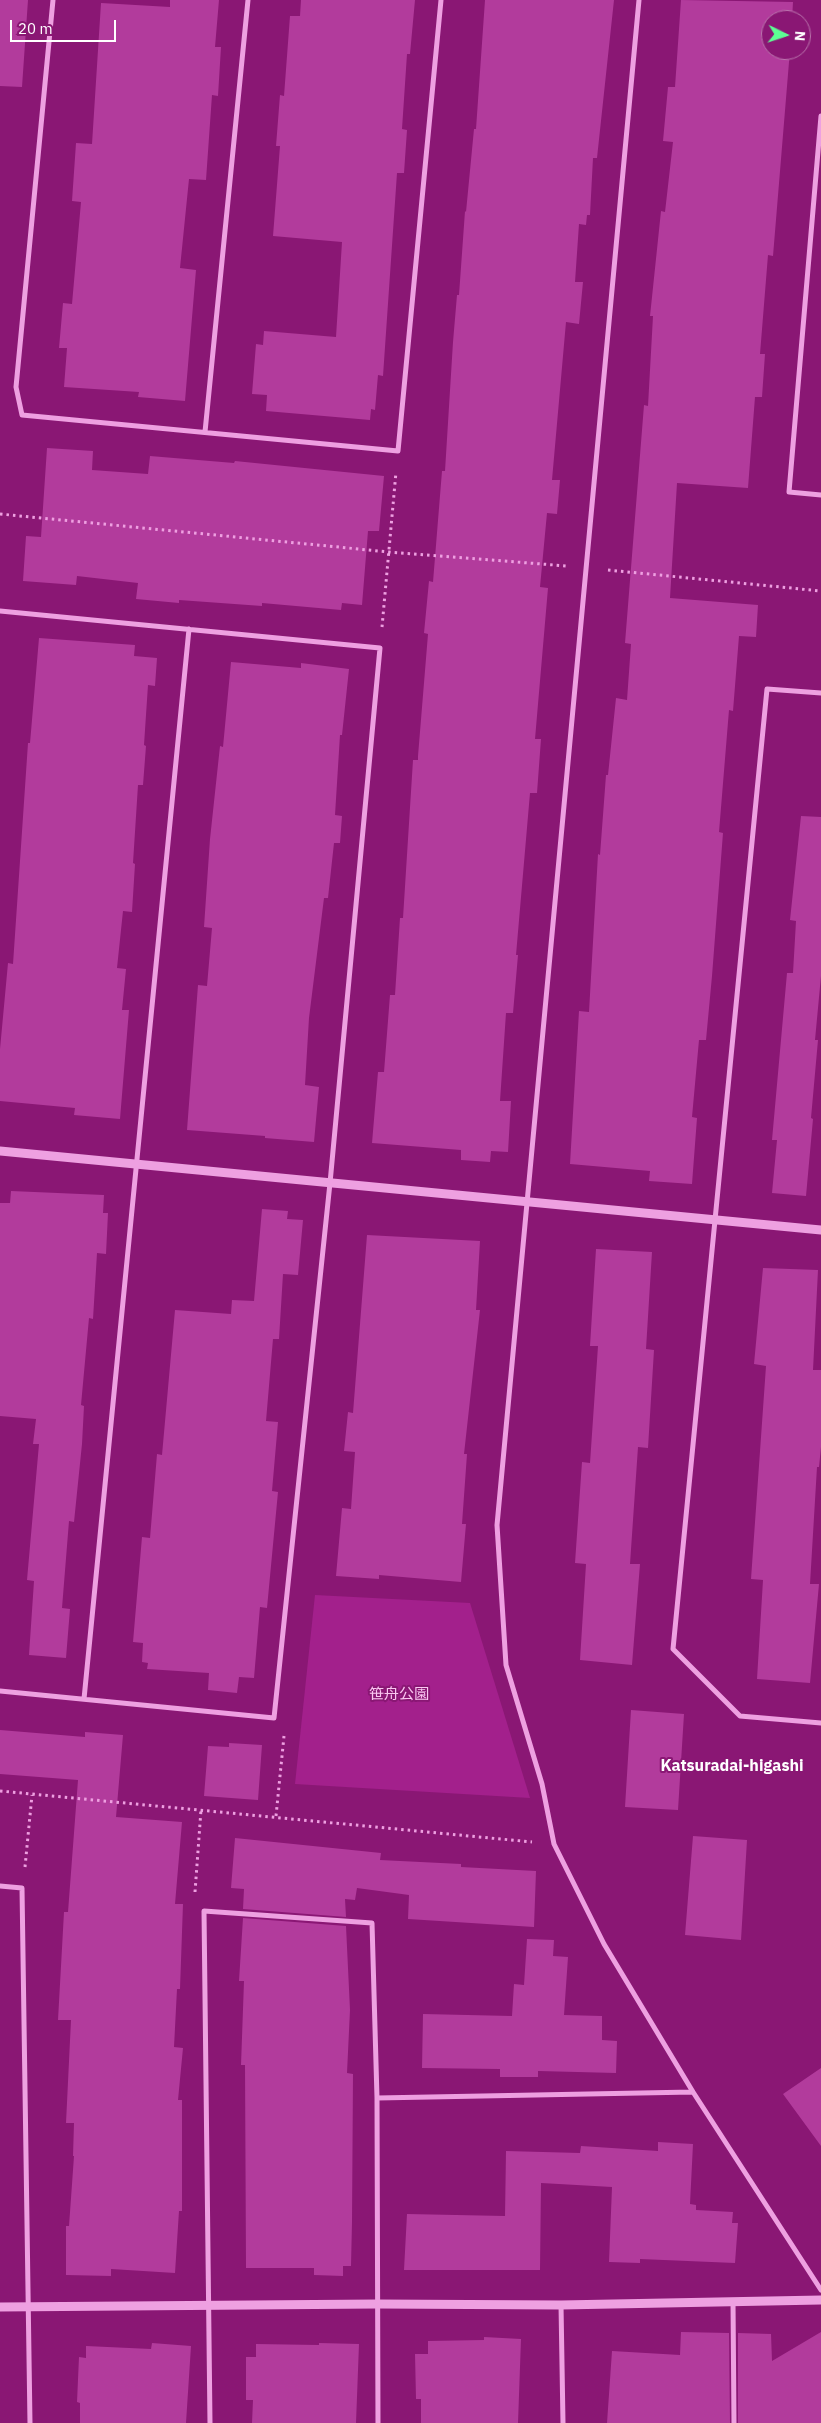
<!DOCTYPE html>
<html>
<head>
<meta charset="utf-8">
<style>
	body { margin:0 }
	#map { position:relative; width:821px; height:2423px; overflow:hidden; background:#8a1774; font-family:"IBM Plex Sans",sans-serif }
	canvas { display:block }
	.north { position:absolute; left:761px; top:10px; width:50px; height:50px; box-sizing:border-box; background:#8a1774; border:1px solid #b974ac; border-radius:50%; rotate:94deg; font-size:14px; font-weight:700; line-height:20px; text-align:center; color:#fff }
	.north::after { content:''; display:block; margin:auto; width:18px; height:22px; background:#5dff94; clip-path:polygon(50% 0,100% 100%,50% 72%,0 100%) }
	.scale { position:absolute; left:10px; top:20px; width:106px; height:22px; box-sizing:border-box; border:2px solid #fff; border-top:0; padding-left:6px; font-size:15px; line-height:18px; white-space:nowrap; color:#fff; -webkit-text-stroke:4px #8a1774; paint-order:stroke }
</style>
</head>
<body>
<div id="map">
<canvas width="821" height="2423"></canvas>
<div class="north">N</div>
<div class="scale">20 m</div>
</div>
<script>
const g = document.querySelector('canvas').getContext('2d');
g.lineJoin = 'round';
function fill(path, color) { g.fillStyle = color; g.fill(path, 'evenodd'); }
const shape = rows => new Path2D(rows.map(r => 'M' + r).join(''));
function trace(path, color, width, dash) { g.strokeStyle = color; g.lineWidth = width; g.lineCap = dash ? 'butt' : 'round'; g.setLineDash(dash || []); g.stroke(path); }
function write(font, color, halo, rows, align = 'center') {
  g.font = font + ' "IBM Plex Sans","Noto Sans JP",sans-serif'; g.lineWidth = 4; g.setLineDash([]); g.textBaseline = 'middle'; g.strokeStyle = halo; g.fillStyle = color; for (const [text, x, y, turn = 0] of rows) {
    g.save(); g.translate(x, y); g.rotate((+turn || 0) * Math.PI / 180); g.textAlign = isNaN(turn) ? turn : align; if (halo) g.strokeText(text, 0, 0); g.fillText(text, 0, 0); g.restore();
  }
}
fill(shape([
	[315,1595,470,1603,530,1798,295,1784]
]), '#a3208c');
fill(shape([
	[0,0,28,0,22,87,0,86],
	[170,0,219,0,215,47,221,47,218,96,212,95,206,180,189,179,180,268,196,270,185,401,138,397,139,392,64,387,67,348,59,348,63,303,72,304,81,202,72,201,76,143,92,144,101,3,170,7],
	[301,0,415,0,410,54,407,54,402,129,407,130,404,173,397,173,383,376,378,375,375,410,371,409,370,420,266,411,267,395,252,394,256,344,263,345,264,331,336,337,342,242,273,236,280,146,276,146,280,95,284,96,290,16,300,16],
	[485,0,614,0,597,158,593,158,590,215,587,215,586,225,579,224,575,282,583,282,579,324,566,322,552,480,560,480,557,514,547,513,540,587,548,588,535,739,541,739,537,793,530,793,516,955,518,955,513,1013,506,1013,500,1101,511,1101,508,1152,491,1151,490,1162,461,1160,461,1150,372,1143,378,1072,384,1072,390,995,395,995,400,918,403,918,413,760,418,760,418,756,428,634,424,633,429,581,433,582,442,471,445,471,453,342,457,295,459,295,465,211,466,212,474,129,476,129],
	[681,0,793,2,792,20,771,20,771,50,790,50,773,256,768,255,760,354,765,354,762,397,755,397,748,488,677,483,670,598,758,605,756,637,739,636,733,711,729,710,719,832,723,833,712,976,706,1040,699,1040,692,1117,697,1118,692,1184,649,1181,650,1171,570,1164,579,1011,589,1012,598,854,600,855,606,775,608,775,616,698,627,700,631,644,625,643,644,405,648,406,653,316,650,316,661,211,665,212,673,142,663,141,668,87,675,87],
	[47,448,93,451,92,470,148,474,150,456,234,463,235,461,384,476,379,531,368,531,362,605,342,603,341,610,262,603,262,606,179,600,179,603,136,599,138,583,77,576,76,585,23,581,26,536,41,537],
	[39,638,135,645,134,656,157,658,155,686,148,685,144,745,146,746,143,785,138,785,133,863,135,864,132,912,123,911,117,968,126,969,122,1010,129,1010,120,1119,74,1115,75,1108,0,1101,0,1049,8,963,13,964,28,743,30,743],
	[231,662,301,668,301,663,349,669,342,735,340,735,335,815,342,816,340,843,334,843,328,898,324,898,309,1018,305,1085,319,1087,314,1142,265,1138,265,1136,187,1130,198,985,207,986,212,928,204,927,210,839,220,746,223,747],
	[801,816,821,817,821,976,815,1040,818,1040,811,1118,813,1119,806,1196,772,1193,777,1140,772,1140,787,973,793,973,796,921,790,920],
	[11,1191,104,1195,103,1213,108,1213,106,1254,97,1253,93,1319,89,1318,81,1405,84,1406,82,1444,74,1522,69,1521,62,1608,70,1609,66,1658,29,1655,34,1581,27,1580,39,1444,33,1444,36,1419,0,1416,0,1203,10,1203],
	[262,1209,288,1211,287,1219,303,1220,298,1275,283,1274,279,1339,273,1339,266,1421,278,1422,272,1491,278,1492,267,1608,260,1607,254,1678,239,1677,237,1693,208,1690,209,1673,147,1669,148,1663,142,1662,143,1643,133,1642,142,1537,150,1538,157,1454,162,1455,175,1310,231,1314,232,1300,254,1301],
	[367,1235,480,1241,476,1310,480,1310,464,1454,467,1454,462,1524,466,1524,461,1582,379,1575,379,1579,336,1576,342,1508,351,1509,355,1452,344,1451,348,1412,353,1413],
	[596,1249,652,1252,646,1349,654,1350,648,1448,638,1447,630,1564,640,1564,632,1665,580,1660,586,1564,575,1563,582,1462,590,1463,598,1346,590,1346],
	[763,1268,818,1270,813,1370,821,1370,821,1447,819,1467,817,1467,810,1584,819,1584,810,1683,757,1679,763,1580,751,1579,766,1366,754,1364],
	[631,1710,684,1714,678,1810,625,1807],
	[0,1730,85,1737,85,1732,123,1735,116,1817,182,1822,175,1904,183,1904,180,1989,177,1989,174,2047,183,2048,178,2100,182,2100,182,2211,179,2211,175,2273,111,2269,111,2276,66,2275,66,2226,69,2226,74,2156,73,2156,74,2123,66,2123,71,2020,58,2020,64,1912,68,1912,78,1780,0,1774],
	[229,1743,262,1745,258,1800,204,1796,208,1746,229,1747],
	[693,1836,747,1840,741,1940,685,1935],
	[235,1838,381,1853,380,1860,461,1864,461,1867,536,1871,534,1927,408,1919,409,1895,357,1888,355,1900,345,1899,346,1917,243,1909,244,1889,231,1888],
	[243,1918,346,1926,350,2010,347,2073,353,2074,352,2222,351,2266,343,2266,343,2276,314,2275,314,2268,246,2268,245,2065,241,2065,244,1981,239,1981],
	[527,1939,554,1940,553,1956,568,1957,564,2015,602,2016,602,2040,617,2041,616,2073,538,2071,538,2077,500,2077,500,2069,422,2068,423,2014,512,2016,514,1984,524,1985],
	[821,2068,821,2146,783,2094],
	[658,2142,693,2144,690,2204,696,2205,696,2210,733,2212,732,2223,738,2223,735,2263,640,2259,640,2263,609,2262,612,2187,541,2183,540,2270,404,2270,407,2214,505,2216,506,2151,580,2153,581,2146,658,2151],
	[681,2332,729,2333,730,2423,607,2423,612,2351,680,2355],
	[821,2332,821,2423,738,2423,738,2333,771,2334,772,2361],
	[484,2337,521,2339,518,2423,421,2423,421,2399,416,2399,415,2354,428,2354,428,2341,484,2340],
	[152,2343,191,2346,186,2423,80,2423,80,2403,77,2402,79,2357,86,2358,86,2346,151,2349],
	[319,2343,359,2344,356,2423,252,2423,253,2400,246,2400,246,2357,256,2357,256,2344,319,2345]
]), '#b23b9c');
trace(shape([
	[0,514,389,552,567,566],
	[608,570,821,591],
	[382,627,396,472],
	[0,1791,532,1842],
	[276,1816,284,1736],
	[25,1867,32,1795],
	[195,1892,201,1810]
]), '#eea0e1', 3, [2.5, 4]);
trace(shape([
	[53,0,16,387,22,415,398,451,441,0],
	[639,0,497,1525,506,1665,542,1784,554,1844,604,1944,693,2092,821,2290],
	[821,116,789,492,821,495],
	[205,432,248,0],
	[0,611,380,648,330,1183,274,1718,0,1691],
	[821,693,767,689,673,1649,740,1716,821,1723],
	[84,1699,189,629],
	[0,1886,22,1888,30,2423],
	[377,2098,693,2092],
	[733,2301,734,2423],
	[561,2305,563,2423],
	[210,2423,204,1911,372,1923,377,2098,378,2423]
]), '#eea0e1', 5);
trace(shape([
	[0,1151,821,1230],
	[0,2307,377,2304,561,2305,821,2300]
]), '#eea0e1', 9);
write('15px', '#fac6f1', '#8a1774', [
	["笹舟公園",399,1695]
]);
write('bold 16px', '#fff', '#8a1774', [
	["Katsuradai-higashi",732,1766]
]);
</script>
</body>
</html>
